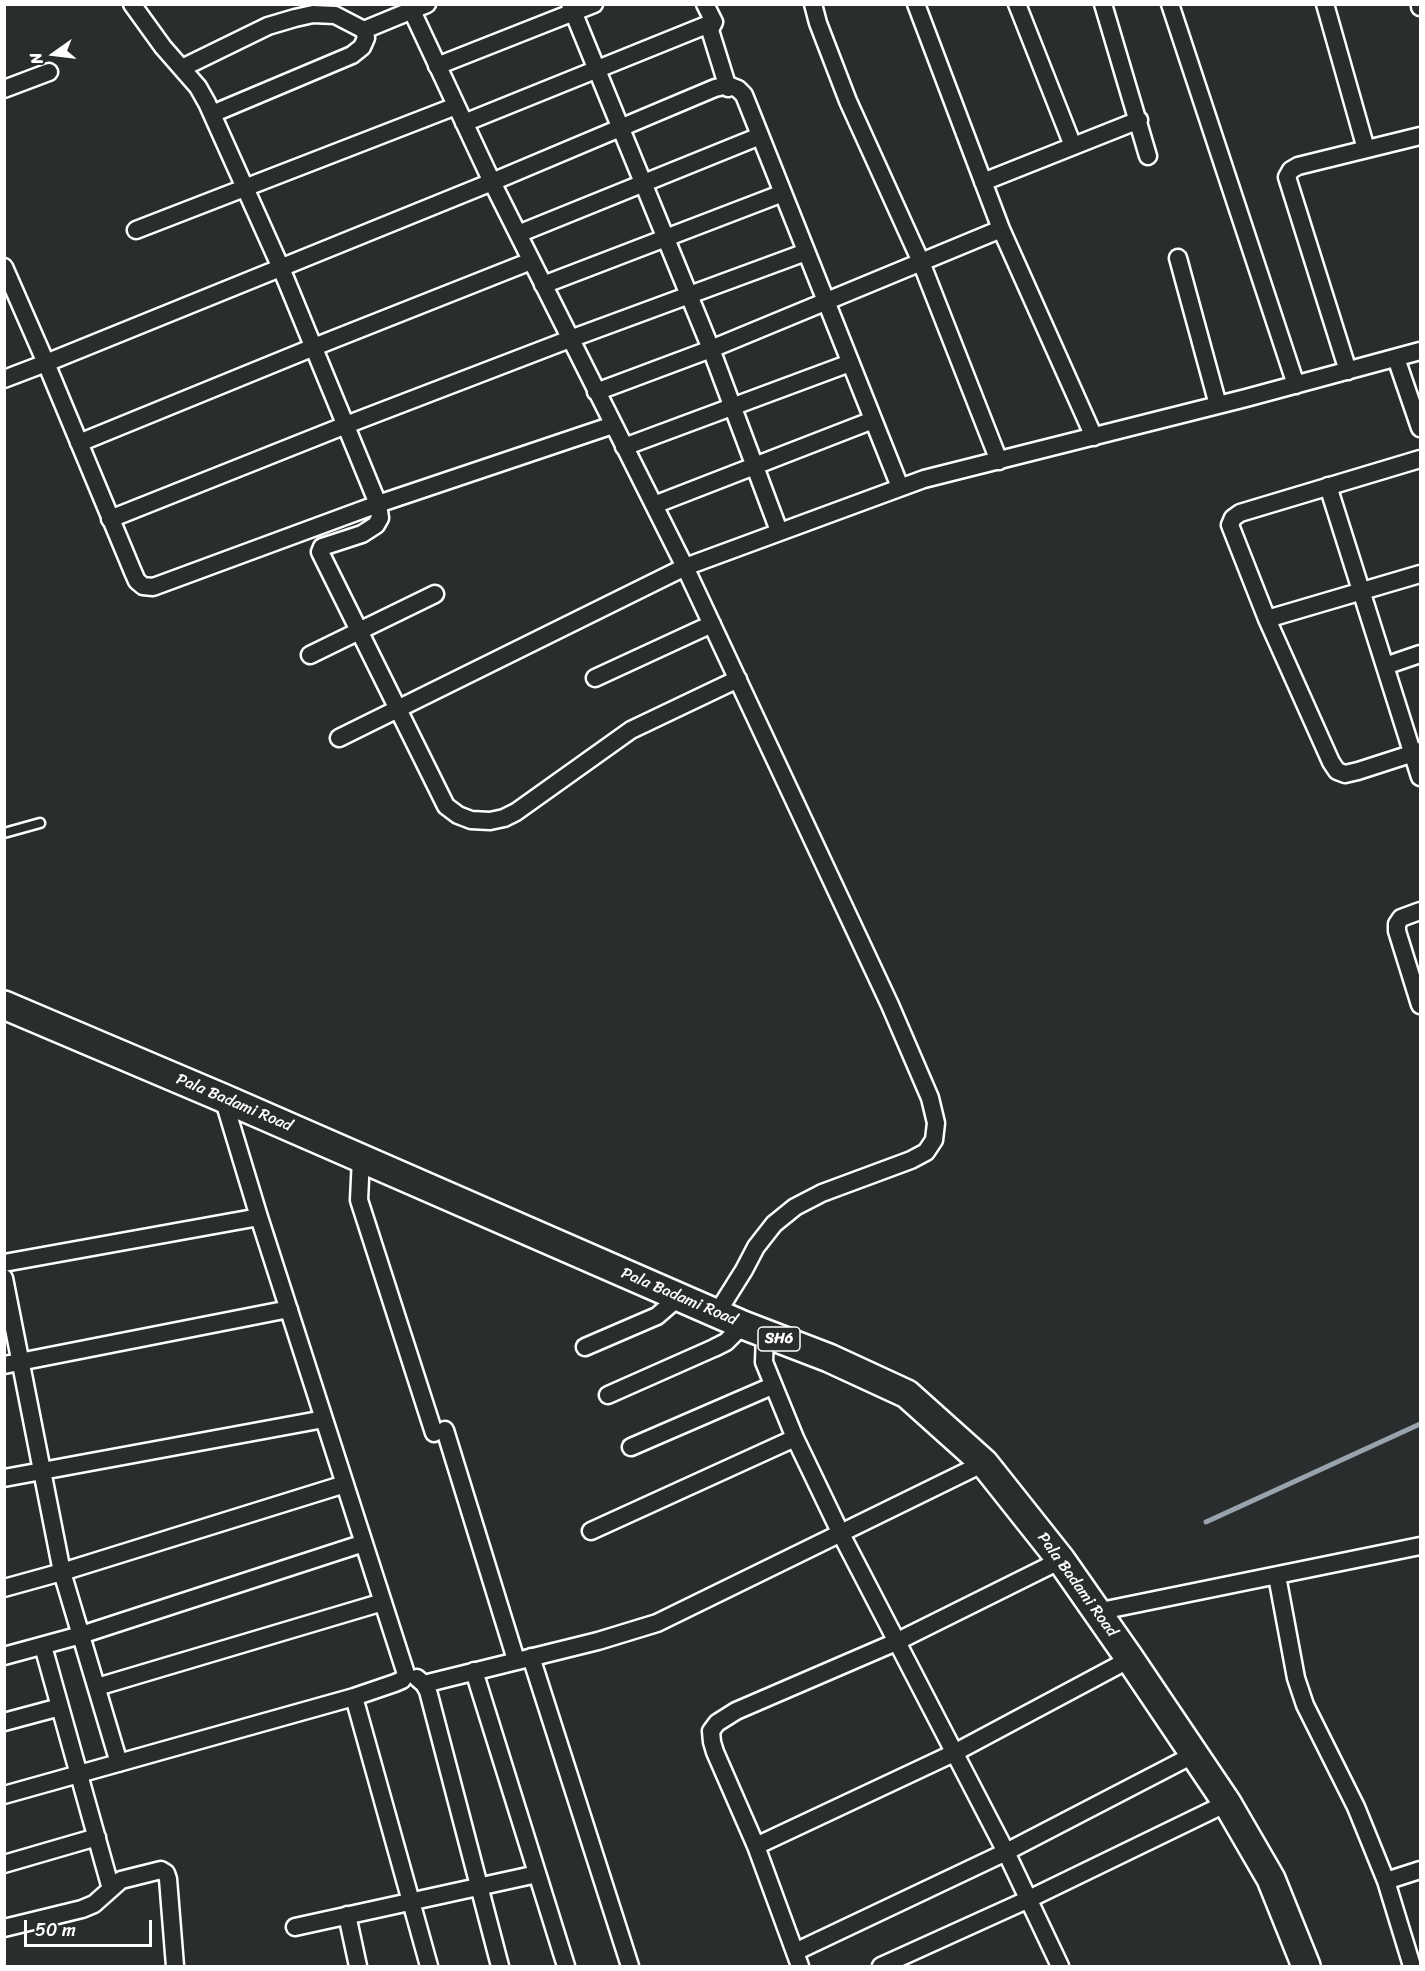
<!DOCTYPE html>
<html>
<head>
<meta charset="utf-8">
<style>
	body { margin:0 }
	#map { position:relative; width:1425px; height:1971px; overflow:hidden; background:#2a2d2e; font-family:Sriracha,sans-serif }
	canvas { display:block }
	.frame { position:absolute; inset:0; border:6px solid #fff; pointer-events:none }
	.north { position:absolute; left:24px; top:24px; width:60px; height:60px; -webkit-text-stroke:4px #2a2d2e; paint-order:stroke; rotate:256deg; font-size:16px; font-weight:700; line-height:24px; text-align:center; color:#fff }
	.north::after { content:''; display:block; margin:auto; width:21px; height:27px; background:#fff; clip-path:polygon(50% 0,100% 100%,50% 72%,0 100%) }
	.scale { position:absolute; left:24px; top:1920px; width:128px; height:27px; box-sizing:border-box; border:3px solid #fff; border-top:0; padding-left:8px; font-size:18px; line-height:21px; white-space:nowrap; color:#fff; -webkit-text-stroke:4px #2a2d2e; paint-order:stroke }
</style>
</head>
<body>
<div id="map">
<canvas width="1425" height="1971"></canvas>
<div class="frame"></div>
<div class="north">N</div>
<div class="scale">50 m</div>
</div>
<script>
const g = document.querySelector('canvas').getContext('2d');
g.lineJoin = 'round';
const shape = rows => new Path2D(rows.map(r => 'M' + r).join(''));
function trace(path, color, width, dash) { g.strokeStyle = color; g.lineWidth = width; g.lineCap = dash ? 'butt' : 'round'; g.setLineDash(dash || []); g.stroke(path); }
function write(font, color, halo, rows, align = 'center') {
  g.font = font + ' Sriracha,sans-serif'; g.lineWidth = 5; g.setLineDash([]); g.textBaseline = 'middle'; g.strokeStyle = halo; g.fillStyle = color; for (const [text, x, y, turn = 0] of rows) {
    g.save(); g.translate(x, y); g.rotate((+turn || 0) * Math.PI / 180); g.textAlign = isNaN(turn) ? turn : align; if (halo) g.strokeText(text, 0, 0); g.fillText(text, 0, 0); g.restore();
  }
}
trace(shape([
	[1206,1522,1420,1424]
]), '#98a3ad', 5);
const lane = shape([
	[4,833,40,823]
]);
const street = shape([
	[132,4,163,47,198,87,207,103,281,268,378,504,380,518,376,525,362,534,322,547,320,552,446,806,458,815,471,820,490,821,504,818,516,812,631,730,738,679],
	[570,4,711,349,779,531],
	[705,4,714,22,710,30,728,88],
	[813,4,818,23,848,101,921,262,999,461],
	[916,4,1001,229,1094,437],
	[1017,4,1073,146],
	[1103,4,1148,156],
	[1170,4,1296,385],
	[1325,4,1366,149],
	[1420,4,1420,7],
	[437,66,594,4],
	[182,68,268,26,295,18,313,14,335,15,364,30,427,4],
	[4,89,49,72],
	[212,114,352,55,362,47,366,38,364,30],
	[464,123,714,22],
	[983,182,1139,120],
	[136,230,456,106],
	[518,234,760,136],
	[1178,258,1218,405],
	[4,267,46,363,4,379],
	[543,285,783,193],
	[1396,358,1420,428],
	[1348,371,1287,177,1291,170,1298,166,1420,136],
	[596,392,711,349,1001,229],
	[613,425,378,504,153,587,143,586,137,581,133,572,46,363,492,182,715,88,728,85,738,89,744,95,900,487],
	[79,443,314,347,531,261],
	[624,447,850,363],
	[1420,459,1240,513,1233,518,1230,525,1267,619,1331,762,1337,771,1345,774,1358,771,1420,751],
	[1328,486,1420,777],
	[654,505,873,420],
	[110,519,346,425,570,339,806,252],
	[1267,619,1420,574],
	[310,655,435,594],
	[1385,666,1420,654],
	[595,678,712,624],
	[339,738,685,567,492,182,412,11],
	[1420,911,1401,918,1397,924,1397,931,1420,1005],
	[361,1158,359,1200,434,1433],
	[4,1263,259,1217],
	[4,1278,62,1572,119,1763],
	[717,1313,744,1270,756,1247,774,1224,795,1207,822,1193,911,1160,926,1152,934,1140,936,1123,930,1098,890,1005,685,567,924,479,1246,398,1420,351],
	[765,1334,764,1362,795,1438,841,1534,1006,1852,1060,1966],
	[585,1347,657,1316,679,1297],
	[4,1365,289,1309],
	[608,1395,714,1348,726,1342,743,1325],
	[445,1430,516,1660],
	[631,1447,772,1386],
	[4,1478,324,1419],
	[591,1531,795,1438],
	[1277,1576,1296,1678,1305,1705,1356,1807,1386,1881,1412,1966],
	[4,1588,62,1572,345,1484],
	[1096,1612,1420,1546],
	[43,1646,111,1889],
	[4,1656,81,1635,364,1543],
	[531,1657,630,1966],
	[474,1671,566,1966],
	[417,1678,424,1684,428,1691,500,1966],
	[424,1684,598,1641,657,1623,984,1463],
	[97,1687,383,1602],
	[354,1697,429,1966],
	[4,1722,60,1707],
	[4,1795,354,1697,395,1683,402,1680,406,1674,259,1217,223,1098],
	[756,1846,954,1753,1130,1659],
	[4,1864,97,1837],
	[1386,1881,1420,1870],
	[347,1915,358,1966],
	[295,1927,537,1874],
	[4,1928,82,1909,94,1904,121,1880,161,1870,166,1873,168,1879,175,1966],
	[795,1952,1006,1852,1193,1755],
	[800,1966,756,1846,715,1752,712,1742,711,1731,717,1723,736,1711,896,1642,1061,1560],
	[881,1966,1029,1899,1227,1803]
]);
const primary = shape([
	[4,1005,223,1098,743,1325,829,1358,907,1394,984,1463,1061,1560,1130,1659,1227,1803,1271,1879,1306,1966]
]);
trace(lane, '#fff', 13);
trace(street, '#fff', 21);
trace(primary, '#fff', 32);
trace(lane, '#2a2d2e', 8);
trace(street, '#2a2d2e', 16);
trace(primary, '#2a2d2e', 27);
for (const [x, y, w] of [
	[779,1339,42]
]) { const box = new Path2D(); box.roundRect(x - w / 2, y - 12, w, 24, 4.5); g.fillStyle = '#2a2d2e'; g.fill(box); trace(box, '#fff', 1.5); }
write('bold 15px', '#fff', null, [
	["SH6",779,1339]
]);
write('16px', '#fff', '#2a2d2e', [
	["Pala Badami Road",234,1103,23],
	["Pala Badami Road",679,1297,23],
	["Pala Badami Road",1077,1585,54]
]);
</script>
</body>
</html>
